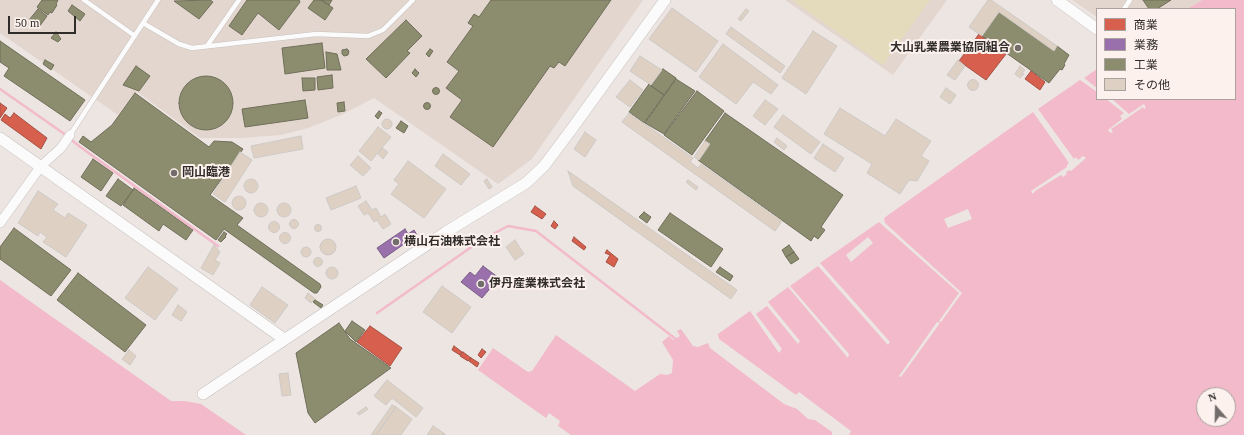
<!DOCTYPE html>
<html>
<head>
<meta charset="utf-8">
<style>
	body { margin:0 }
	#map { position:relative; width:1244px; height:435px; overflow:hidden; background:#ece5e2; font-family:"Times New Roman","Noto Sans JP",serif }
	canvas { display:block }
	.legend { position:absolute; left:1096px; top:8px; width:140px; height:92px; box-sizing:border-box; background:#fcf1ec; border:1px solid #aaa29e; margin:0; padding:5px 7px; list-style:none; font-size:12px; color:#302c2a }
	.legend li { display:flex; align-items:center; gap:8px; height:20px }
	.legend b { width:20px; border:1px solid #aaa29e }
	.north { position:absolute; left:1196px; top:387px; width:40px; height:40px; box-sizing:border-box; background:#fcf1ec; border:1px solid #aaa29e; border-radius:50%; rotate:340deg; font-size:11px; font-weight:700; line-height:16px; text-align:center; color:#302c2a }
	.north::after { content:''; display:block; margin:auto; width:14px; height:18px; background:#726d6a; clip-path:polygon(50% 0,100% 100%,50% 72%,0 100%) }
	.scale { position:absolute; left:8px; top:16px; width:68px; height:18px; box-sizing:border-box; border:2px solid #302c2a; border-top:0; padding-left:5px; font-size:12px; line-height:14px; white-space:nowrap; color:#302c2a; -webkit-text-stroke:3px #fcf1ec; paint-order:stroke }
</style>
</head>
<body>
<div id="map">
<canvas width="1244" height="435"></canvas>
<ul class="legend">
<li><b style="height:11px;background:#d6604d"></b>商業</li>
<li><b style="height:11px;background:#9970ab"></b>業務</li>
<li><b style="height:11px;background:#8c8c6e"></b>工業</li>
<li><b style="height:11px;background:#ded1c4"></b>その他</li>
</ul>
<div class="north">N</div>
<div class="scale">50 m</div>
</div>
<script>
const g = document.querySelector('canvas').getContext('2d');
g.lineJoin = 'round';
function fill(path, color) { g.fillStyle = color; g.fill(path, 'evenodd'); }
const shape = rows => new Path2D(rows.map(r => 'M' + r).join(''));
function trace(path, color, width, dash) { g.strokeStyle = color; g.lineWidth = width; g.lineCap = dash ? 'butt' : 'round'; g.setLineDash(dash || []); g.stroke(path); }
function write(font, color, halo, rows, align = 'center') {
  g.font = font + ' "Times New Roman","Noto Sans JP",serif'; g.lineWidth = 4; g.setLineDash([]); g.textBaseline = 'middle'; g.strokeStyle = halo; g.fillStyle = color; for (const [text, x, y, turn = 0] of rows) {
    g.save(); g.translate(x, y); g.rotate((+turn || 0) * Math.PI / 180); g.textAlign = isNaN(turn) ? turn : align; if (halo) g.strokeText(text, 0, 0); g.fillText(text, 0, 0); g.restore();
  }
}
fill(shape([
	[0,0,643,0,532,159,498,184,374,98,341,115,308,128,281,135,242,138,200,138,136,91,118,115,0,33],
	[785,0,947,0,893,75],
	[1072,0,1202,0,1187,9,1097,9,1097,17]
]), '#e3d6cf');
fill(shape([
	[792,0,930,0,883,65]
]), '#e4dbbd');
fill(shape([
	[1202,0,1244,0,1244,435,849,435,851,431,799,392,796,395,719,339,718,334,750,311,779,353,782,349,756,314,767,306,798,344,800,341,768,302,788,287,848,358,849,354,790,286,818,266,888,345,890,342,820,263,879,222,959,293,939,321,941,322,962,293,885,223,884,218,1033,112,1069,163,1067,165,1067,167,1031,191,1033,194,1035,191,1061,175,1063,177,1067,174,1066,172,1070,170,1071,171,1086,158,1083,156,1078,160,1076,157,1074,159,1038,109,1080,80,1097,92,1097,99,1106,99,1124,113,1120,116,1122,119,1108,130,1110,133,1113,132,1111,129,1123,121,1143,107,1144,109,1146,108,1144,104,1129,114,1112,99,1235,99,1235,9,1187,9],
	[968,209,972,219,948,228,944,219],
	[868,237,873,243,851,262,846,255],
	[937,322,940,323,901,377,899,376],
	[1204,395,1228,395,1228,419,1204,419],
	[1097,69,1097,88,1084,78],
	[0,280,171,401,185,401,201,404,246,435,0,435],
	[681,329,693,346,698,347,708,343,710,348,784,404,797,409,808,419,815,420,832,432,832,435,571,435,558,426,560,421,549,413,546,418,478,370,493,348,528,372,532,371,556,335,635,391,660,374,667,375,672,373,673,360,662,342,669,336,673,340,680,336,677,331]
]), '#f2bacb');
const shops = shape([
	[979,34,1006,54,986,80,959,61,979,34],
	[1031,71,1045,82,1040,90,1025,79,1031,71],
	[0,103,7,108,0,118,0,103],
	[14,113,47,138,41,149,1,120,5,114,10,118,14,113],
	[535,206,546,214,542,219,531,212,535,206],
	[554,221,558,225,555,229,551,226,554,221],
	[574,237,586,247,584,250,572,241,574,237],
	[607,250,618,259,614,267,606,262,610,255,605,253,607,250],
	[370,326,402,348,390,366,357,342,370,326],
	[454,346,462,352,460,355,452,350,454,346],
	[482,349,486,352,481,358,478,355,482,349],
	[463,352,471,358,468,361,460,356,463,352],
	[471,358,479,363,477,367,469,361,471,358]
]);
fill(shops, '#d6604d');
trace(shops, '#a45042', 1);
const offices = shape([
	[405,229,408,234,414,230,417,235,384,258,377,248,405,229],
	[483,266,499,278,482,298,461,282,470,272,475,276,483,266]
]);
fill(offices, '#9970ab');
trace(offices, '#7a5c84', 1);
const industry = shape([
	[42,0,58,0,56,4,57,5,52,13,50,12,48,15,37,7,42,0],
	[210,0,213,2,199,19,174,1,210,0],
	[247,0,299,0,300,2,279,30,258,13,242,35,229,26,247,0],
	[314,0,321,0,333,8,325,20,308,8,314,0],
	[321,0,332,0,329,5,321,0],
	[491,0,611,0,565,66,559,62,554,68,550,66,493,147,450,117,462,100,446,88,459,71,447,62,473,26,468,23,474,14,479,17,491,0],
	[1143,0,1171,0,1157,9,1149,9,1143,0],
	[72,5,85,14,80,21,68,11,72,5],
	[38,9,47,16,39,27,29,20,38,9],
	[999,12,1054,51,1057,46,1069,55,1064,64,1065,65,1062,70,1060,69,1049,83,982,36,999,12],
	[406,20,422,36,407,51,410,53,386,78,366,59,406,20],
	[56,32,61,39,58,42,51,38,56,32],
	[0,41,85,100,70,121,4,76,9,68,0,62,0,41],
	[322,43,325,68,285,74,282,48,322,43],
	[347,49,349,51,348,55,344,56,342,54,342,50,347,49],
	[430,49,433,51,429,57,426,54,430,49],
	[326,52,337,54,341,70,327,70,326,52],
	[45,60,54,65,51,70,43,64,45,60],
	[136,66,150,76,139,91,123,85,136,66],
	[415,69,419,73,416,77,412,73,415,69],
	[663,69,676,78,664,95,651,86,663,69],
	[332,75,333,88,318,90,317,77,332,75],
	'179 103a27 27 0 1 1 54 0a27 27 0 1 1-54 0Z',
	[302,78,315,78,315,90,303,91,302,78],
	[676,79,695,91,664,134,645,123,676,79],
	[649,84,664,95,644,123,629,112,649,84],
	'432.5 91a3.5 3.5 0 1 1 7 0a3.5 3.5 0 1 1-7 0Z',
	[697,91,724,111,692,155,664,135,697,91],
	[135,93,209,147,214,141,232,142,243,149,210,195,243,218,237,225,320,284,321,287,317,293,314,293,224,229,216,240,79,142,83,136,91,142,112,125,135,93],
	[305,100,308,118,245,127,242,109,305,100],
	[344,102,345,111,338,112,337,103,344,102],
	'423.5 106a3.5 3.5 0 1 1 7 0a3.5 3.5 0 1 1-7 0Z',
	[379,111,382,113,378,119,375,116,379,111],
	[725,113,843,195,821,227,825,230,818,239,814,236,811,241,698,160,710,144,705,141,725,113],
	[401,121,408,126,404,133,396,128,401,121],
	[93,159,113,173,101,191,81,177,93,159],
	[118,179,133,190,121,206,106,196,118,179],
	[134,188,193,230,186,240,163,224,159,231,123,205,134,188],
	[644,212,651,217,647,223,639,217,644,212],
	[670,213,723,249,711,267,658,230,670,213],
	[14,228,71,270,51,296,0,259,0,247,14,228],
	[224,232,227,234,225,236,226,237,221,242,218,240,224,232],
	[789,245,794,252,786,257,782,250,789,245],
	[794,252,799,259,791,264,786,257,794,252],
	[720,267,733,276,730,281,716,272,720,267],
	[78,273,146,325,125,352,57,300,78,273],
	[315,300,323,305,321,308,313,302,315,300],
	[352,321,365,330,356,342,345,331,352,321],
	[339,323,350,339,391,368,315,423,308,413,296,353,339,323]
]);
fill(industry, '#8c8c6e');
trace(industry, '#706f5a', 1);
trace(shape([
	[0,89,63,133,79,146,218,246],
	[377,313,480,241,508,226,536,231,677,340]
]), '#f2bacb', 2.5);
const building = shape([
	[988,0,991,0,1057,46,1054,51,999,12,982,36,969,27,988,0],
	[672,8,718,41,696,72,649,39,672,8],
	[746,9,749,11,741,21,738,19,746,9],
	[731,27,785,66,780,73,726,34,731,27],
	[813,31,837,46,806,94,782,78,813,31],
	[723,44,778,85,771,94,753,82,736,104,699,77,723,44],
	[640,56,662,70,651,85,630,71,640,56],
	[958,60,965,66,955,80,947,75,958,60],
	[1020,66,1025,70,1022,73,1024,74,1020,78,1015,74,1020,66],
	'967.5 85a5.5 5.5 0 1 1 11 0a5.5 5.5 0 1 1-11 0Z',
	[630,80,643,90,630,107,616,97,630,80],
	[946,88,956,95,950,104,940,97,946,88],
	[765,100,778,109,765,125,753,116,765,100],
	[840,108,885,136,896,119,931,141,921,156,929,161,917,181,909,180,900,194,867,173,872,164,824,134,840,108],
	[629,113,693,158,690,162,698,168,701,164,782,221,775,231,622,122,629,113],
	[783,115,820,142,811,154,774,127,783,115],
	'382 124a5 5 0 1 1 10 0a5 5 0 1 1-10 0Z',
	[378,127,391,137,371,161,359,151,378,127],
	[585,132,596,140,585,157,574,149,585,132],
	[301,136,303,149,254,158,251,146,301,136],
	[777,138,787,146,784,150,774,142,777,138],
	[705,141,710,144,699,160,694,157,705,141],
	[823,144,844,158,835,172,814,158,823,144],
	[382,148,388,152,383,159,378,154,382,148],
	[240,152,252,160,225,202,213,194,240,152],
	[443,154,470,174,461,185,435,166,443,154],
	[358,156,371,168,363,176,350,165,358,156],
	[408,161,446,189,424,218,391,194,399,184,394,180,408,161],
	[568,171,737,290,731,299,573,186,568,171],
	'244 186a7 7 0 1 1 14 0a7 7 0 1 1-14 0Z',
	[487,179,492,187,489,189,484,181,487,179],
	[688,180,698,187,696,190,686,182,688,180],
	[356,186,361,198,331,210,326,198,356,186],
	[38,191,58,204,53,210,65,218,68,213,87,225,66,257,43,242,47,237,40,232,38,236,18,223,38,191],
	'232 203a7 7 0 1 1 14 0a7 7 0 1 1-14 0Z',
	[366,201,372,210,376,208,381,217,385,214,391,224,383,229,377,220,374,222,368,213,364,215,358,206,366,201],
	'254 210a7 7 0 1 1 14 0a7 7 0 1 1-14 0Z',
	'277 210a7 7 0 1 1 14 0a7 7 0 1 1-14 0Z',
	'289.5 224a4.5 4.5 0 1 1 9 0a4.5 4.5 0 1 1-9 0Z',
	'268.5 227a5.5 5.5 0 1 1 11 0a5.5 5.5 0 1 1-11 0Z',
	'314.5 228a3.5 3.5 0 1 1 7 0a3.5 3.5 0 1 1-7 0Z',
	'279.5 238a5.5 5.5 0 1 1 11 0a5.5 5.5 0 1 1-11 0Z',
	'320 247a8 8 0 1 1 16 0a8 8 0 1 1-16 0Z',
	[515,240,524,254,515,260,506,247,515,240],
	[214,245,220,252,215,260,220,263,213,275,201,268,214,245],
	'301 252a5 5 0 1 1 10 0a5 5 0 1 1-10 0Z',
	'313.5 262a4.5 4.5 0 1 1 9 0a4.5 4.5 0 1 1-9 0Z',
	[148,267,178,289,155,320,125,298,148,267],
	'326 273a6 6 0 1 1 12 0a6 6 0 1 1-12 0Z',
	[442,286,471,307,452,333,423,312,442,286],
	[262,287,288,305,275,323,250,305,262,287],
	[308,293,315,299,311,303,305,298,308,293],
	[178,305,187,312,181,321,172,315,178,305],
	[129,350,136,356,130,365,122,359,129,350],
	[288,373,291,395,282,396,279,374,288,373],
	[387,380,423,408,416,417,392,398,386,405,374,396,387,380],
	[392,405,396,407,376,435,371,435,392,405],
	[366,407,368,409,359,415,357,413,366,407],
	[396,407,412,419,401,435,376,435,396,407],
	[433,426,445,434,445,435,427,435,433,426]
]);
fill(building, '#ded1c4');
trace(building, '#cdc9c6', 1);
const service = shape([
	[84,0,135,36],
	[1124,9,1130,0],
	[143,23,179,44,192,48,316,34,368,36,383,30,413,0],
	[207,46,239,0],
	[70,135,158,0]
]);
const minor = shape([
	[0,223,41,166,61,148,70,135]
]);
const tertiary = shape([
	[1057,0,1097,29],
	[0,138,284,339],
	[203,394,446,232,526,183,544,166,571,130,665,0]
]);
trace(service, '#c7c2bf', 5.5);
trace(minor, '#c7c2bf', 10);
trace(tertiary, '#c7c2bf', 12);
trace(service, '#fcfbfb', 4.5);
trace(minor, '#fcfbfb', 9);
trace(tertiary, '#fcfbfb', 11);
for (const [x, y, r, color] of [
	[1018,48,4,"#726d6a"],
	[174,173,4,"#726d6a"],
	[396,242,4,"#726d6a"],
	[481,284,4,"#726d6a"]
]) { const dot = new Path2D(); dot.arc(x, y, r, 0, 2 * Math.PI); g.fillStyle = color; g.fill(dot); trace(dot, '#fcf1ec', 1.5); }
write('bold 12px', '#302c2a', '#fcf1ec', [
	["大山乳業農業協同組合",1010,48,"right"],
	["岡山臨港",182,173],
	["横山石油株式会社",404,242],
	["伊丹産業株式会社",489,284]
], 'left');
</script>
</body>
</html>
